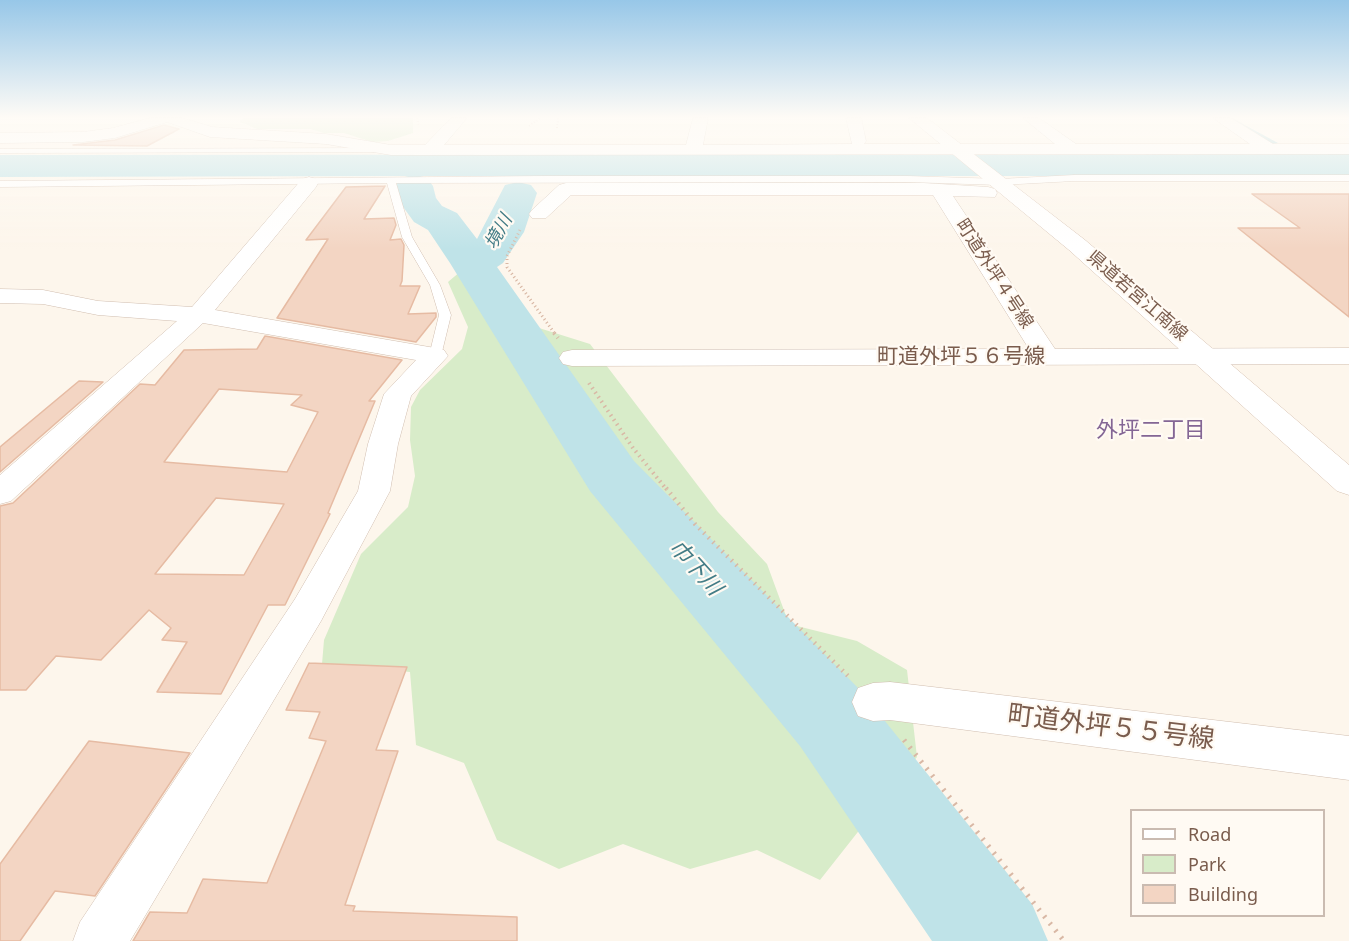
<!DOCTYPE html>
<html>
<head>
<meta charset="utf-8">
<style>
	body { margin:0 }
	#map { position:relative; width:1349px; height:941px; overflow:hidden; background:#fdf6ec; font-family:"Noto Sans",sans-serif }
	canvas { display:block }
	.legend { position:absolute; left:1130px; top:809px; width:195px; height:108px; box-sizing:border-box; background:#fffaf3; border:2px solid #cabbb1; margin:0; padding:8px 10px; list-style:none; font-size:18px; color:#7a5c4d }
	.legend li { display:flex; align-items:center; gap:12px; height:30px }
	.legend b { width:30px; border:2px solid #cabbb1 }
</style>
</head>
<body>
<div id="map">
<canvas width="1349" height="941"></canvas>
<ul class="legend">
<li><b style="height:8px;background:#fff"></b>Road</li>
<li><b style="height:16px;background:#d8ecc9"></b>Park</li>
<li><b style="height:16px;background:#f3d5c3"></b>Building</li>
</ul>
</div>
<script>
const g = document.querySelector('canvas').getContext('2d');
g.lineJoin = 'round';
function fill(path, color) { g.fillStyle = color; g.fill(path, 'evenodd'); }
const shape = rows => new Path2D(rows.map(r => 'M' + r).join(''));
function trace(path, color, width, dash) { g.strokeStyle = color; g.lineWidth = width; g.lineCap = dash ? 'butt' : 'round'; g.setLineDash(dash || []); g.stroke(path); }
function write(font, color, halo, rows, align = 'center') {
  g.font = font + ' "Noto Sans","Noto Sans JP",sans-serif'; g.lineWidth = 4.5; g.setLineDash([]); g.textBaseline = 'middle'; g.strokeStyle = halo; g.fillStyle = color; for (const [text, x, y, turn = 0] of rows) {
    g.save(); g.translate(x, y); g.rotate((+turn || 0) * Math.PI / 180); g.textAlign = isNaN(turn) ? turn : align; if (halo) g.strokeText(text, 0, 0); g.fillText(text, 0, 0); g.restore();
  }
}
fill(shape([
	[243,118,413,118,413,133,388,141,372,142,344,133,324,133,310,129,257,129,240,122],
	[481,254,539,328,590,344,718,512,767,564,789,624,857,641,907,670,917,757,820,880,757,850,690,869,623,844,559,869,497,840,464,763,416,745,410,672,322,664,324,640,361,554,408,507,415,476,410,440,411,407,420,390,462,349,468,327,448,282]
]), '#d8ecc9');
fill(shape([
	[1226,118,1232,118,1278,143,1273,144,1226,118]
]), '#a5d3da');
fill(shape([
	[1349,154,1349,176,420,176,427,178,433,186,436,198,442,206,457,213,477,239,505,185,518,182,531,185,537,193,524,232,503,263,497,267,634,461,860,690,1032,904,1048,941,932,941,800,746,590,491,450,263,428,230,414,222,398,200,395,186,401,178,408,176,0,177,0,155,1349,154]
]), '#bfe3e8');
const building = shape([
	[164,125,179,129,147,146,73,145,115,140,164,125],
	[385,186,364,219,394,218,396,225,390,240,401,239,404,245,402,281,400,286,420,286,408,314,436,313,436,317,416,342,277,318,328,239,306,240,346,187,385,186],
	[1252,194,1349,194,1349,317,1238,228,1300,228,1252,194],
	[265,336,402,360,369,401,375,401,328,513,330,514,285,605,268,605,221,694,157,692,187,642,162,640,171,628,149,610,101,660,56,656,26,690,0,690,0,506,13,503,140,384,155,385,184,350,257,349,265,336],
	[219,389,302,395,291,405,318,412,287,472,164,462,219,389],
	[216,498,284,504,244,575,155,574,216,498],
	[79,381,103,382,0,472,0,447,79,381],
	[309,663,407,667,376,750,398,751,345,905,355,906,353,911,517,917,517,941,133,941,150,912,187,913,203,879,267,883,326,741,309,738,320,712,286,710,309,663],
	[89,741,190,753,95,896,55,891,20,941,0,941,0,864,89,741]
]);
fill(building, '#f3d5c3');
trace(building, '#e6bba3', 1.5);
const service = shape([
	[388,148,388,152,385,152,0,153,0,149,388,148],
	[1074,175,1349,175,1349,181,1074,181,1000,185,907,182,396,183,412,237,440,285,451,315,441,356,435,360,429,356,439,315,430,285,402,237,387,183,0,187,0,181,545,176,907,176,1000,179,1074,175]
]);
const minor = shape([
	[150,118,183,118,212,127,326,134,391,145,425,145,451,118,467,118,444,145,686,145,693,118,708,118,703,145,852,144,846,118,861,118,866,141,864,144,1055,144,1023,118,1039,118,1076,144,1250,144,1213,118,1231,118,1273,144,1349,144,1349,154,391,155,326,144,210,137,167,122,115,138,83,142,0,143,0,133,83,132,113,128,150,118],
	[309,177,316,179,318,183,316,187,215,310,435,348,444,350,448,356,411,396,398,444,390,491,321,621,130,941,73,941,80,922,295,599,358,491,368,444,384,394,416,360,203,323,11,501,0,504,0,475,177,321,98,315,43,304,0,303,0,289,43,290,98,301,192,307,302,179,309,177],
	[566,183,923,183,988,187,995,189,997,193,995,197,953,196,1055,349,1349,348,1349,364,572,366,563,364,559,358,563,352,572,350,1029,349,933,195,571,195,546,218,532,218,529,214,532,210,559,185,566,183],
	[890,682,1349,736,1349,780,890,720,873,721,858,716,852,702,858,688,873,683,890,682]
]);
const secondary = shape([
	[909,118,927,118,1085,240,1349,465,1349,495,1337,491,1069,250,909,118]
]);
trace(service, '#d1beb0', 1);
trace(minor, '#d1beb0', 1);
trace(secondary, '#d6c0b0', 1);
trace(shape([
	[417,118,419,127],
	[529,126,540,118],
	[557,128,558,118]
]), '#d9b8a5', 2, [1, 2]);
trace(shape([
	[520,230,507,256,507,267,555,334]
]), '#d9b8a5', 3, [1, 3]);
trace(shape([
	[554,333,558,338],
	[589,383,633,448,667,490]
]), '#d9b8a5', 4, [1.5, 4]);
trace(shape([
	[666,488,695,524,848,676]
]), '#d9b8a5', 4.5, [1.5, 5]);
trace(shape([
	[904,740,1064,941]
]), '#d9b8a5', 5, [2, 7]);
fill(service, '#fff');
fill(minor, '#fff');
fill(secondary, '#fff');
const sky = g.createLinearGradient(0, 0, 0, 249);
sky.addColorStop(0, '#97c7e8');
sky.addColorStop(0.47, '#fefbf6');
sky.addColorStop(1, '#fefbf600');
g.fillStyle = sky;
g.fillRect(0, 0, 1349, 249);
write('italic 18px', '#437c86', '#fffaf3', [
	["境川",499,232,-61]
]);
write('18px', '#7a5c4d', '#fffaf3', [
	["町道外坪４号線",994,274,57],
	["県道若宮江南線",1137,296,41]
]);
write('21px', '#7a5c4d', '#fffaf3', [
	["町道外坪５６号線",961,357]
]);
write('22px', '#846695', '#fffaf3', [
	["外坪二丁目",1151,431]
]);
write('italic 22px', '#437c86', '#fffaf3', [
	["巾下川",695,568,48]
]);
write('26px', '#7a5c4d', '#fffaf3', [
	["町道外坪５５号線",1111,728,7]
]);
</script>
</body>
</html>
